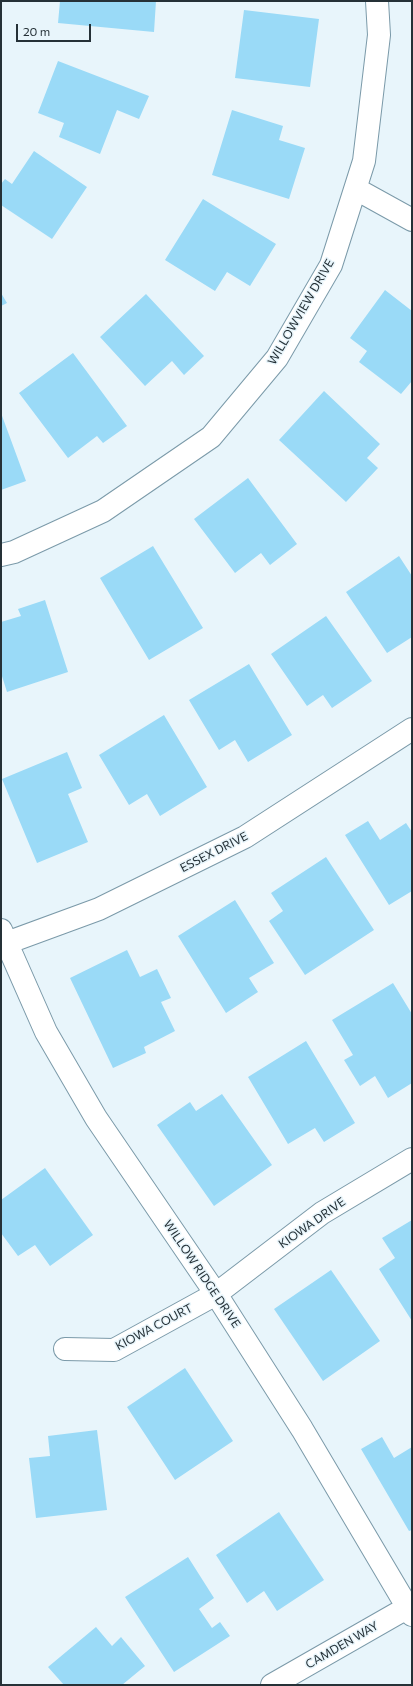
<!DOCTYPE html>
<html>
<head>
<meta charset="utf-8">
<style>
	body { margin:0 }
	#map { position:relative; width:413px; height:1686px; overflow:hidden; background:#e8f5fb; font-family:Commissioner,sans-serif }
	canvas { display:block }
	.frame { position:absolute; inset:0; border:2px solid #253137; pointer-events:none }
	.scale { position:absolute; left:16px; top:24px; width:75px; height:18px; box-sizing:border-box; border:2px solid #253137; border-top:0; padding-left:5px; font-size:12px; line-height:14px; white-space:nowrap; color:#253137; -webkit-text-stroke:3px #e8f5fb; paint-order:stroke }
</style>
</head>
<body>
<div id="map">
<canvas width="413" height="1686"></canvas>
<div class="frame"></div>
<div class="scale">20 m</div>
</div>
<script>
const g = document.querySelector('canvas').getContext('2d');
g.lineJoin = 'round';
function fill(path, color) { g.fillStyle = color; g.fill(path, 'evenodd'); }
const shape = rows => new Path2D(rows.map(r => 'M' + r).join(''));
function trace(path, color, width, dash) { g.strokeStyle = color; g.lineWidth = width; g.lineCap = dash ? 'butt' : 'round'; g.setLineDash(dash || []); g.stroke(path); }
function write(font, color, halo, rows, align = 'center') {
  g.font = font + ' Commissioner,sans-serif'; g.lineWidth = 3; g.setLineDash([]); g.textBaseline = 'middle'; g.strokeStyle = halo; g.fillStyle = color; for (const [text, x, y, turn = 0] of rows) {
    g.save(); g.translate(x, y); g.rotate((+turn || 0) * Math.PI / 180); g.textAlign = isNaN(turn) ? turn : align; if (halo) g.strokeText(text, 0, 0); g.fillText(text, 0, 0); g.restore();
  }
}
fill(shape([
	[60,1,156,1,154,32,58,23],
	[244,10,319,19,310,87,235,78],
	[58,61,149,96,139,119,117,110,100,154,59,137,64,123,38,113],
	[232,110,283,126,279,140,305,148,289,199,212,175],
	[34,151,87,187,52,239,1,205,1,184,5,179,12,184],
	[203,199,276,244,250,286,227,272,215,291,165,260],
	[385,290,412,311,412,381,401,394,359,362,367,351,350,338],
	[1,293,7,303,1,306],
	[146,294,204,356,184,375,172,361,145,386,100,337],
	[73,353,127,426,103,443,97,436,68,458,19,393],
	[324,391,380,444,367,458,378,468,346,502,279,440],
	[1,413,26,481,1,490],
	[248,478,297,544,270,565,261,553,235,573,194,519],
	[153,546,203,628,149,660,100,578],
	[399,556,412,576,412,637,387,653,346,592],
	[45,600,68,672,7,692,1,673,1,622,21,616,18,609],
	[326,616,372,681,332,708,323,695,307,706,271,654],
	[249,664,292,735,248,762,235,740,219,750,189,700],
	[164,715,207,787,160,816,147,794,129,805,99,755],
	[67,752,82,788,68,794,88,842,37,863,2,779],
	[368,821,380,840,406,823,412,832,412,891,389,905,345,835],
	[326,857,374,930,305,975,269,921,283,911,271,893],
	[235,900,274,963,249,978,258,992,226,1013,178,936],
	[127,950,140,977,157,969,171,998,161,1002,175,1031,144,1047,146,1053,113,1068,70,978],
	[393,983,412,1014,412,1083,388,1098,375,1076,360,1086,344,1060,353,1055,332,1020],
	[306,1041,355,1123,324,1142,315,1128,288,1144,248,1077],
	[222,1094,272,1165,214,1206,157,1125,190,1102,196,1111],
	[45,1168,93,1235,50,1266,35,1245,18,1256,1,1233,1,1200],
	[412,1220,412,1321,379,1269,395,1258,382,1238],
	[331,1270,380,1341,323,1381,274,1309],
	[185,1368,233,1441,175,1480,127,1407],
	[97,1430,107,1510,36,1518,29,1458,50,1456,48,1436],
	[382,1437,394,1458,412,1447,412,1530,409,1531,361,1449],
	[279,1512,324,1580,277,1611,264,1591,247,1603,216,1555],
	[188,1557,214,1598,199,1609,212,1628,220,1622,230,1636,174,1672,125,1597],
	[96,1627,112,1646,121,1637,145,1666,122,1685,64,1685,48,1667]
]), '#9adaf7');
const street = shape([
	[356,189,412,220],
	[1,555,14,552,103,511,211,437,277,358,331,265,364,161,379,35,377,1],
	[1,930,46,1032,96,1118,216,1294,302,1429,412,1615],
	[1,945,99,909,245,837,412,729],
	[65,1349,114,1350,216,1294,322,1213,412,1159],
	[272,1685,412,1605]
]);
trace(street, '#7b9aa9', 24);
trace(street, '#fff', 22);
write('12px', '#253137', '#e8f5fb', [
	["WILLOWVIEW DRIVE",301,312,-60],
	["ESSEX DRIVE",214,852,-27],
	["KIOWA DRIVE",312,1223,-35],
	["WILLOW RIDGE DRIVE",202,1274,56],
	["KIOWA COURT",154,1327,-28],
	["CAMDEN WAY",342,1645,-30]
]);
</script>
</body>
</html>
